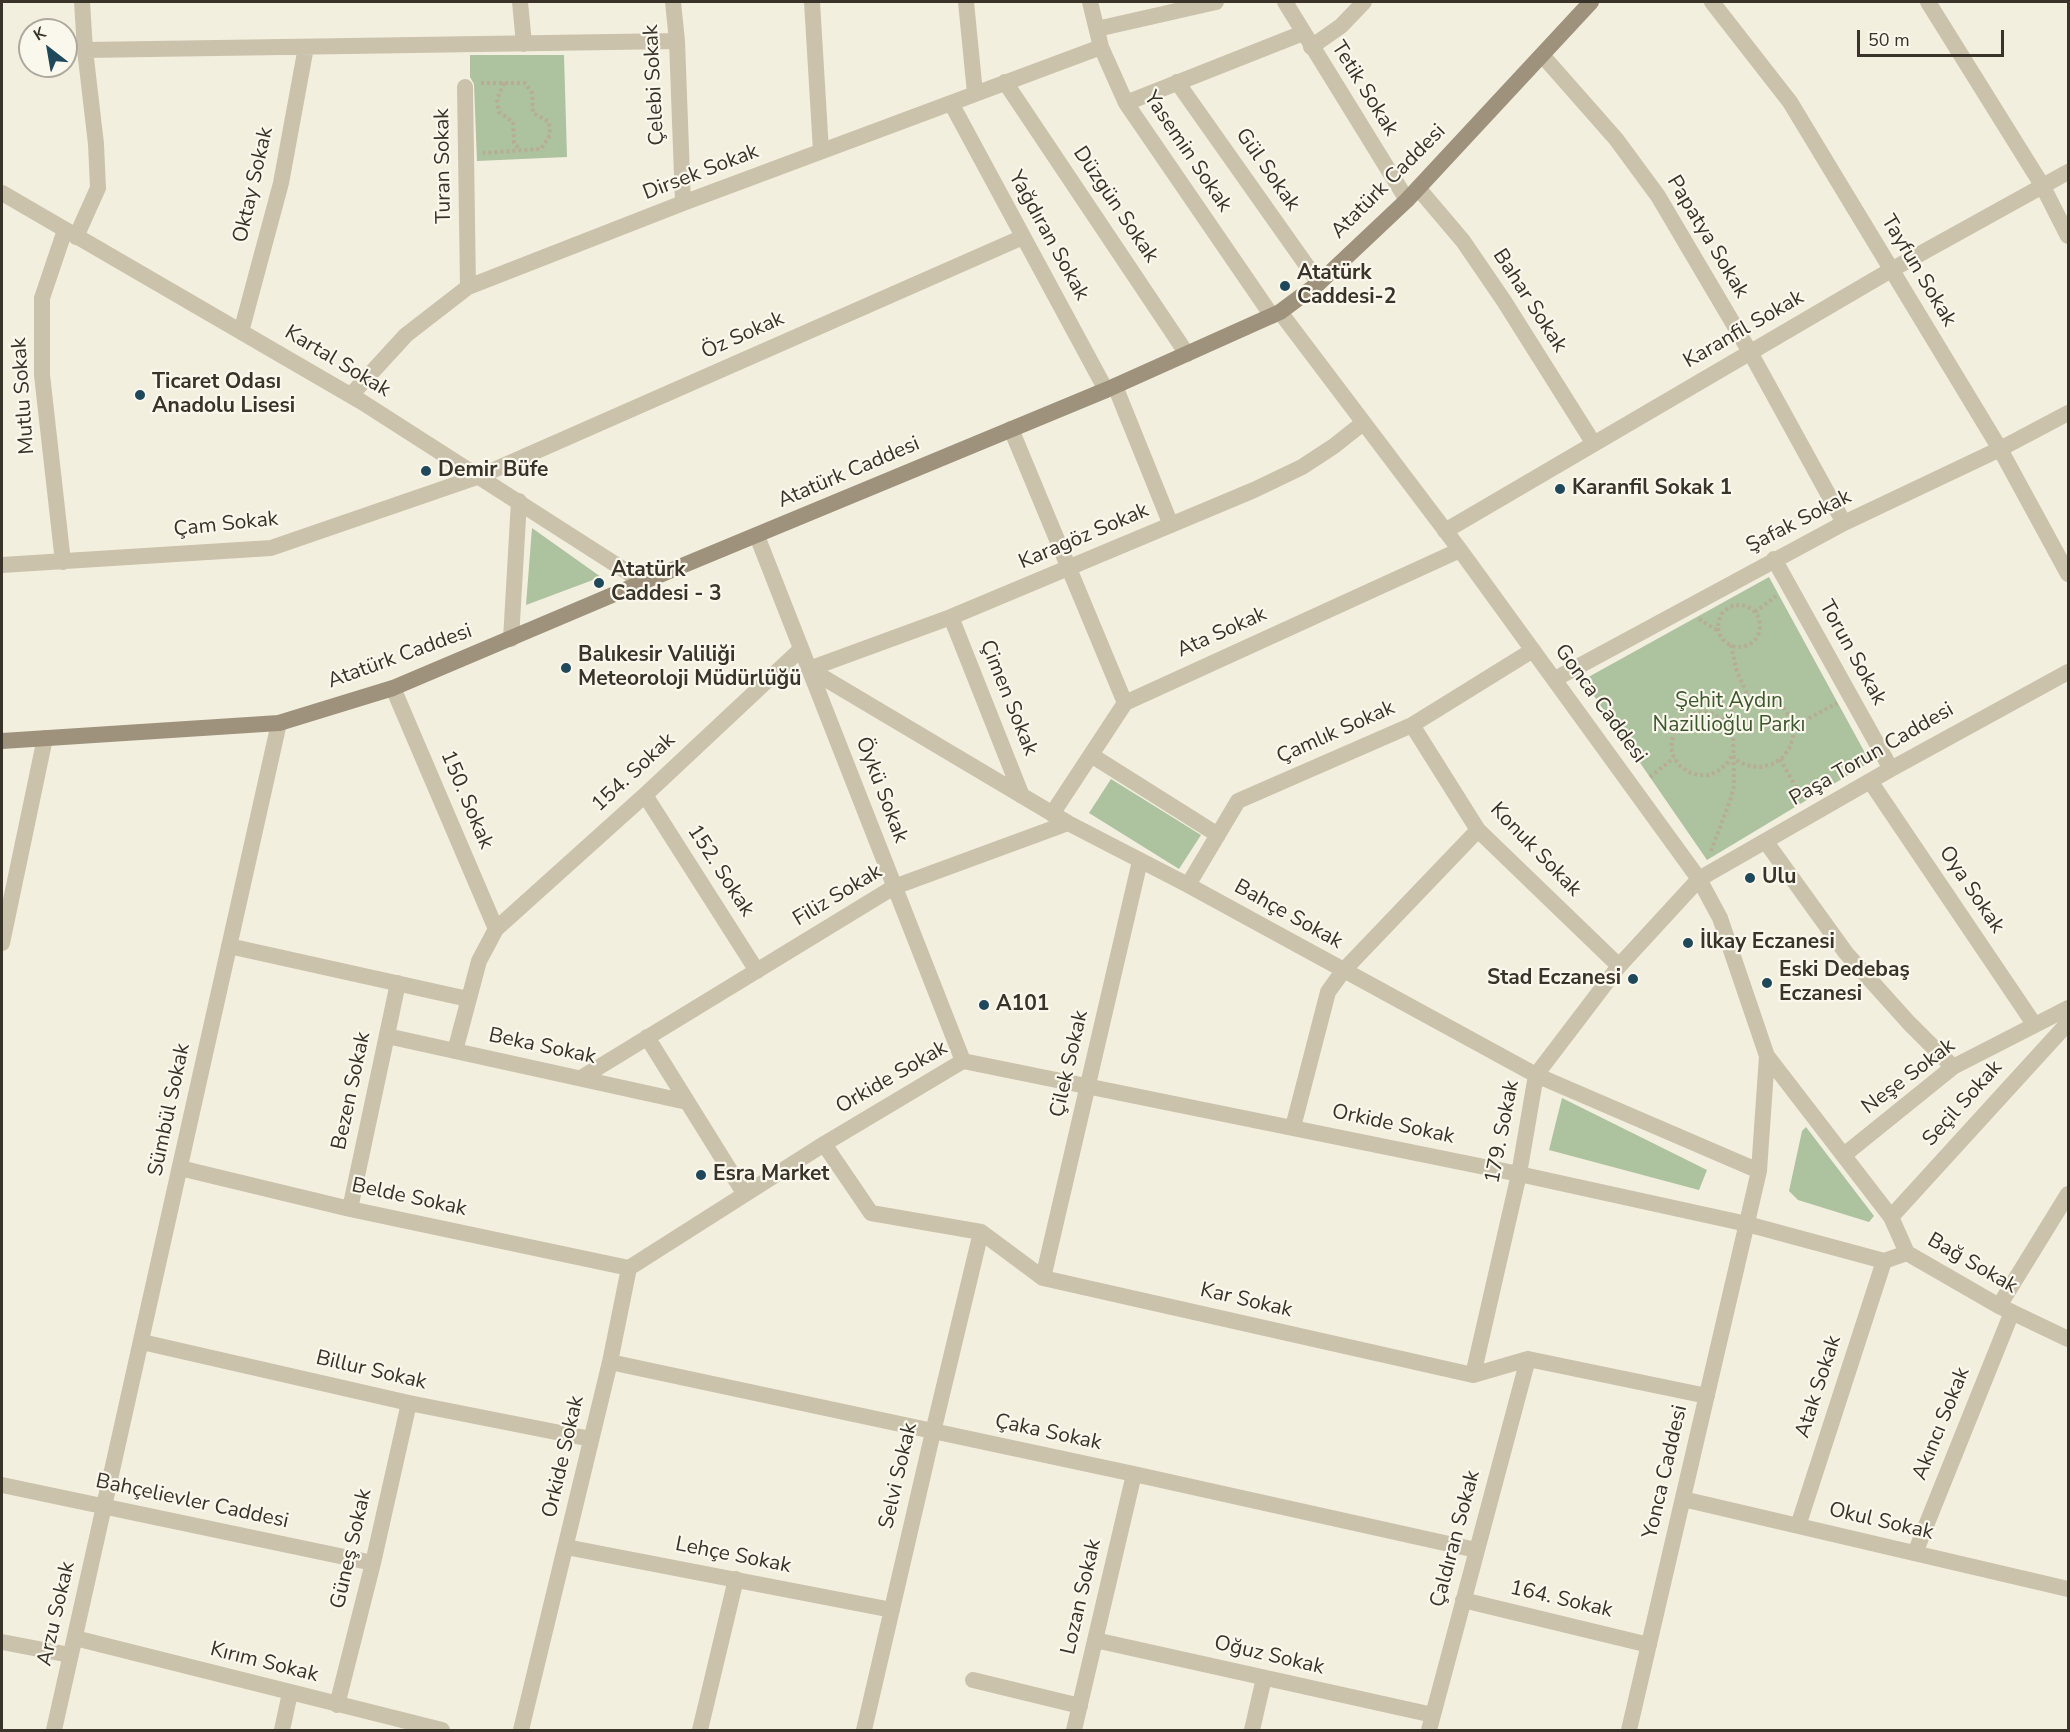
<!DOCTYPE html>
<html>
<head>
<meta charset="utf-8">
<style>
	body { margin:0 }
	#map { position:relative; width:2070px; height:1732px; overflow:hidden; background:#f3efdf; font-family:"Nunito Sans",sans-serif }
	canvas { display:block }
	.frame { position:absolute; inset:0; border:3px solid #39332a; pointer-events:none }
	.north { position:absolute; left:18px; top:18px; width:60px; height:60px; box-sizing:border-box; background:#faf7ec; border:2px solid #ada99e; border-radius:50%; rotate:329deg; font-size:16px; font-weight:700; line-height:24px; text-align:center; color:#39332a }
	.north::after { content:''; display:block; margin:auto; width:21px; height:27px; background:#1f485b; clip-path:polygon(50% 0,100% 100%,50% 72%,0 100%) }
	.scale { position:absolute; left:1857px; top:30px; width:147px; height:27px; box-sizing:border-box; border:3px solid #39332a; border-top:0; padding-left:8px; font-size:18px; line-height:21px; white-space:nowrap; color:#39332a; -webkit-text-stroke:4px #faf7ec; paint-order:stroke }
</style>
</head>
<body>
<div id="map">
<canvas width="2070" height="1732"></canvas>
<div class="frame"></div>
<div class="north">K</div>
<div class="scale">50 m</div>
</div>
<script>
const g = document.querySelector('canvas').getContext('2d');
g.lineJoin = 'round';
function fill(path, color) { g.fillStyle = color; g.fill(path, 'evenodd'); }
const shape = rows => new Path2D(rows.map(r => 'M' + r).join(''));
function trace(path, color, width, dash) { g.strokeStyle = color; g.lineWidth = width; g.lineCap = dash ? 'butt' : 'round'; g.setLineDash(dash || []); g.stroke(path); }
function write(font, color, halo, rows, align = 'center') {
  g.font = font + ' "Nunito Sans",sans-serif'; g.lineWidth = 4.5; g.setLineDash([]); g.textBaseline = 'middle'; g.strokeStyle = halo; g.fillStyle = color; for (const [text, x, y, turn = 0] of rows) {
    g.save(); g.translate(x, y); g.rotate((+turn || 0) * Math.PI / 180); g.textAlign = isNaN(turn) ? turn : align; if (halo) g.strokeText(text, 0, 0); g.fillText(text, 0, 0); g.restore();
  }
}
fill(shape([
	[470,55,564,55,567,157,477,161,474,84,470,77],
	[532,528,601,577,526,605],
	[1769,577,1870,762,1707,860,1583,680],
	[1111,779,1201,835,1179,869,1089,813],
	[1562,1098,1707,1170,1699,1190,1549,1150],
	[1806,1127,1874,1216,1869,1222,1798,1200,1789,1191,1802,1131]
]), '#adc29f');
trace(shape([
	[481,83,525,83,532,93,533,113,549,122,550,135,541,149,483,153],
	[504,83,497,99,499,112,513,122,514,143,520,150],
	'1718 626a21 21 0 1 1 42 0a21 21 0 1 1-42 0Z',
	[1755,612,1776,596],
	[1699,619,1718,631],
	[1731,645,1737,672,1749,698],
	[1724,721,1730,711,1738,703,1749,698,1761,697,1772,700,1782,706,1789,716,1793,727,1793,738,1789,749,1782,758,1772,764,1761,767,1750,766,1739,762,1733,756],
	[1793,727,1837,703],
	[1780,759,1803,800],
	[1650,777,1674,758],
	[1711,851,1730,801,1734,786,1733,733,1724,721,1710,712,1699,712,1689,715,1680,721,1674,729,1671,748,1674,758,1680,766,1689,772,1698,775,1709,775,1718,771,1727,764,1732,755]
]), '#b7ad95', 4, [3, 3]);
trace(shape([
	[520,2,524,44],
	[673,2,677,41,683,203],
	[812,2,821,151],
	[966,2,975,93],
	[1090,2,1101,47,1126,103,1272,316],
	[1285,2,1407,200],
	[1712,2,1790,102,2000,449,2068,574],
	[1928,2,2042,185,2068,236],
	[1097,29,1216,2],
	[1311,47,1341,26,1364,2],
	[85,50,677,41],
	[1542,55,1616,139,1658,196,1750,352,1844,523],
	[1005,82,1187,354],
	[1177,82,1319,283],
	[465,87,468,287],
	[951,103,1106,390],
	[1126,103,1303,33],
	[1418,188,1463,241,1504,301,1594,444],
	[2,193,362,402,643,582],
	[76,237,98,188,96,144,85,50,82,2],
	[1280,312,1460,550,1699,879,1720,918,1767,1056,1759,1171,1629,1730],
	[241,332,281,183,306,47],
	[1115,386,1171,525],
	[351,395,406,335,468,287,683,203,1101,47],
	[1011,429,1125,703],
	[1445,531,1891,270,2068,172],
	[757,536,963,1061],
	[1774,559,1891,769],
	[63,562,42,375,42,298,65,230],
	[2,565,271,548,480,476,1023,237],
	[951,617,1022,796],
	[511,639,519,501],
	[809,669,1068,823,1188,885,1536,1075,1759,1171],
	[809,669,951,617,1254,490,1302,467,1334,446,1363,423],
	[1555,679,1844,523,2000,449,2068,413],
	[393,688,496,929],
	[1412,725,1478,830,1619,966],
	[1091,755,1218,835],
	[1870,781,2034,1024],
	[645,795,757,971],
	[1052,814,1125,703,1460,550],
	[1766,842,1846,953,1909,1023,1953,1067],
	[1188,885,1238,801,1412,725,1533,650],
	[2,943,45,738],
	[229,946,468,999],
	[387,1036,687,1102],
	[647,1037,744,1193],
	[455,1051,479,961,496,929,645,795,801,649],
	[1767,1056,1891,1217,1907,1253],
	[581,1078,894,887,1068,823],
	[1293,1127,1328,992,1343,971,1478,830],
	[824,1144,871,1213,981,1232,1043,1278,1473,1375,1528,1359,1707,1396],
	[1844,1155,1953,1067,2068,1008],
	[180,1168,350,1209,629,1268],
	[350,1209,398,983],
	[1891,1217,2068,1023],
	[1043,1278,1140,861],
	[1999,1306,2068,1194],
	[142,1342,409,1403,591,1439],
	[610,1362,1134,1474,1476,1550],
	[1473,1375,1519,1174,1536,1075,1619,966,1699,879,1891,769,2068,672],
	[2,1485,373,1563],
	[1683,1499,2068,1589],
	[1798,1526,1884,1261],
	[566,1547,892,1610],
	[1915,1553,2012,1312],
	[1463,1600,1649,1645],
	[75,1638,442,1730],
	[1095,1640,1433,1715],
	[2,1642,70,1655],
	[973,1680,1080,1706],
	[337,1705,373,1563,409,1403],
	[54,1730,279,723],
	[282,1730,290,1693],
	[521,1730,610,1362,629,1268,824,1144,963,1061,1519,1174,1747,1224,1884,1261,1907,1253,1999,1306,2068,1339],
	[700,1730,736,1579],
	[864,1730,933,1432,981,1232],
	[1074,1730,1134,1474],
	[1252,1730,1264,1678],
	[1429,1730,1528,1359]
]), '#cbc2ab', 16);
trace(shape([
	[2,741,279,723,393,688,643,582,1106,390,1280,312,1319,283,1407,200,1591,2]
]), '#9f927c', 16);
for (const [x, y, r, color] of [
	[1285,286,6,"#1f485b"],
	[140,395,6,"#1f485b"],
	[426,471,6,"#1f485b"],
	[1560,489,6,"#1f485b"],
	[599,583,6,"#1f485b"],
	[566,668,6,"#1f485b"],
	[1750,878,6,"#1f485b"],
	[1688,943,6,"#1f485b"],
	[1633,979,6,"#1f485b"],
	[1767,983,6,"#1f485b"],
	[984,1005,6,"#1f485b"],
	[701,1175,6,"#1f485b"]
]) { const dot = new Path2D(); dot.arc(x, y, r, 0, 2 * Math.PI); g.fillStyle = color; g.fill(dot); trace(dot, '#faf7ec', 2); }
write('21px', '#39332a', '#faf7ec', [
	["Çelebi Sokak",655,85,-93],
	["Tetik Sokak",1364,89,58],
	["Yasemin Sokak",1187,152,56],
	["Turan Sokak",444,166,-91],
	["Gül Sokak",1267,170,55],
	["Dirsek Sokak",701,173,-21],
	["Atatürk Caddesi",1389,182,-45],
	["Oktay Sokak",254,185,-77],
	["Düzgün Sokak",1115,205,56],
	["Yağdıran Sokak",1048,236,61],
	["Papatya Sokak",1707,237,59],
	["Tayfun Sokak",1918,271,59],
	["Bahar Sokak",1529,301,57],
	["Karanfil Sokak",1744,330,-30],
	["Öz Sokak",743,336,-24],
	["Kartal Sokak",337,362,31],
	["Mutlu Sokak",24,396,-94],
	["Atatürk Caddesi",849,473,-23],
	["Şafak Sokak",1799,522,-27],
	["Çam Sokak",226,525,-6],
	["Karagöz Sokak",1084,537,-23],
	["Ata Sokak",1222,633,-24],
	["Torun Sokak",1852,653,61],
	["Atatürk Caddesi",400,657,-20],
	["Çimen Sokak",1008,698,68],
	["Gonca Caddesi",1600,704,54],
	["Çamlık Sokak",1336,733,-24],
	["Paşa Torun Caddesi",1872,755,-30],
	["154. Sokak",634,773,-43],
	["Öykü Sokak",881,790,69],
	["150. Sokak",466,800,67],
	["Konuk Sokak",1535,850,46],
	["152. Sokak",720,871,57],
	["Oya Sokak",1971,890,56],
	["Filiz Sokak",838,896,-31],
	["Bahçe Sokak",1288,915,29],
	["Beka Sokak",542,1047,12],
	["Çilek Sokak",1070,1064,-77],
	["Neşe Sokak",1909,1077,-37],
	["Orkide Sokak",892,1078,-30],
	["Bezen Sokak",352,1091,-78],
	["Seçil Sokak",1963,1104,-48],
	["Sümbül Sokak",170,1110,-78],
	["Orkide Sokak",1393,1125,12],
	["179. Sokak",1503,1132,-79],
	["Belde Sokak",409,1198,12],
	["Bağ Sokak",1972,1264,30],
	["Kar Sokak",1246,1301,13],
	["Billur Sokak",371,1371,13],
	["Atak Sokak",1819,1387,-72],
	["Akıncı Sokak",1942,1424,-68],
	["Çaka Sokak",1048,1433,12],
	["Orkide Sokak",564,1457,-77],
	["Yonca Caddesi",1666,1472,-77],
	["Selvi Sokak",899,1476,-77],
	["Bahçelievler Caddesi",192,1502,12],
	["Okul Sokak",1881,1522,13],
	["Çaldıran Sokak",1456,1539,-75],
	["Güneş Sokak",352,1549,-77],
	["Lehçe Sokak",733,1556,11],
	["Lozan Sokak",1082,1597,-77],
	["164. Sokak",1561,1600,13],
	["Arzu Sokak",57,1614,-77],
	["Oğuz Sokak",1269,1656,13],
	["Kırım Sokak",264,1663,14]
]);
write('bold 21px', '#39332a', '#faf7ec', [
	["Atatürk",1297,274],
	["Caddesi-2",1297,298],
	["Ticaret Odası",152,383],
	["Anadolu Lisesi",152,407],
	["Demir Büfe",438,471],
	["Karanfil Sokak 1",1572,489],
	["Atatürk",611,571],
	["Caddesi - 3",611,595],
	["Balıkesir Valiliği",578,656],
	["Meteoroloji Müdürlüğü",578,680],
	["Ulu",1762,878],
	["İlkay Eczanesi",1700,943],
	["Eski Dedebaş",1779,971],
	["Eczanesi",1779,995],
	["Stad Eczanesi",1621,979,"right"],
	["A101",996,1005],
	["Esra Market",713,1175]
], 'left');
write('21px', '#3d572e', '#faf7ec', [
	["Şehit Aydın",1729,702],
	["Nazillioğlu Parkı",1729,726]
]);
</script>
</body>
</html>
